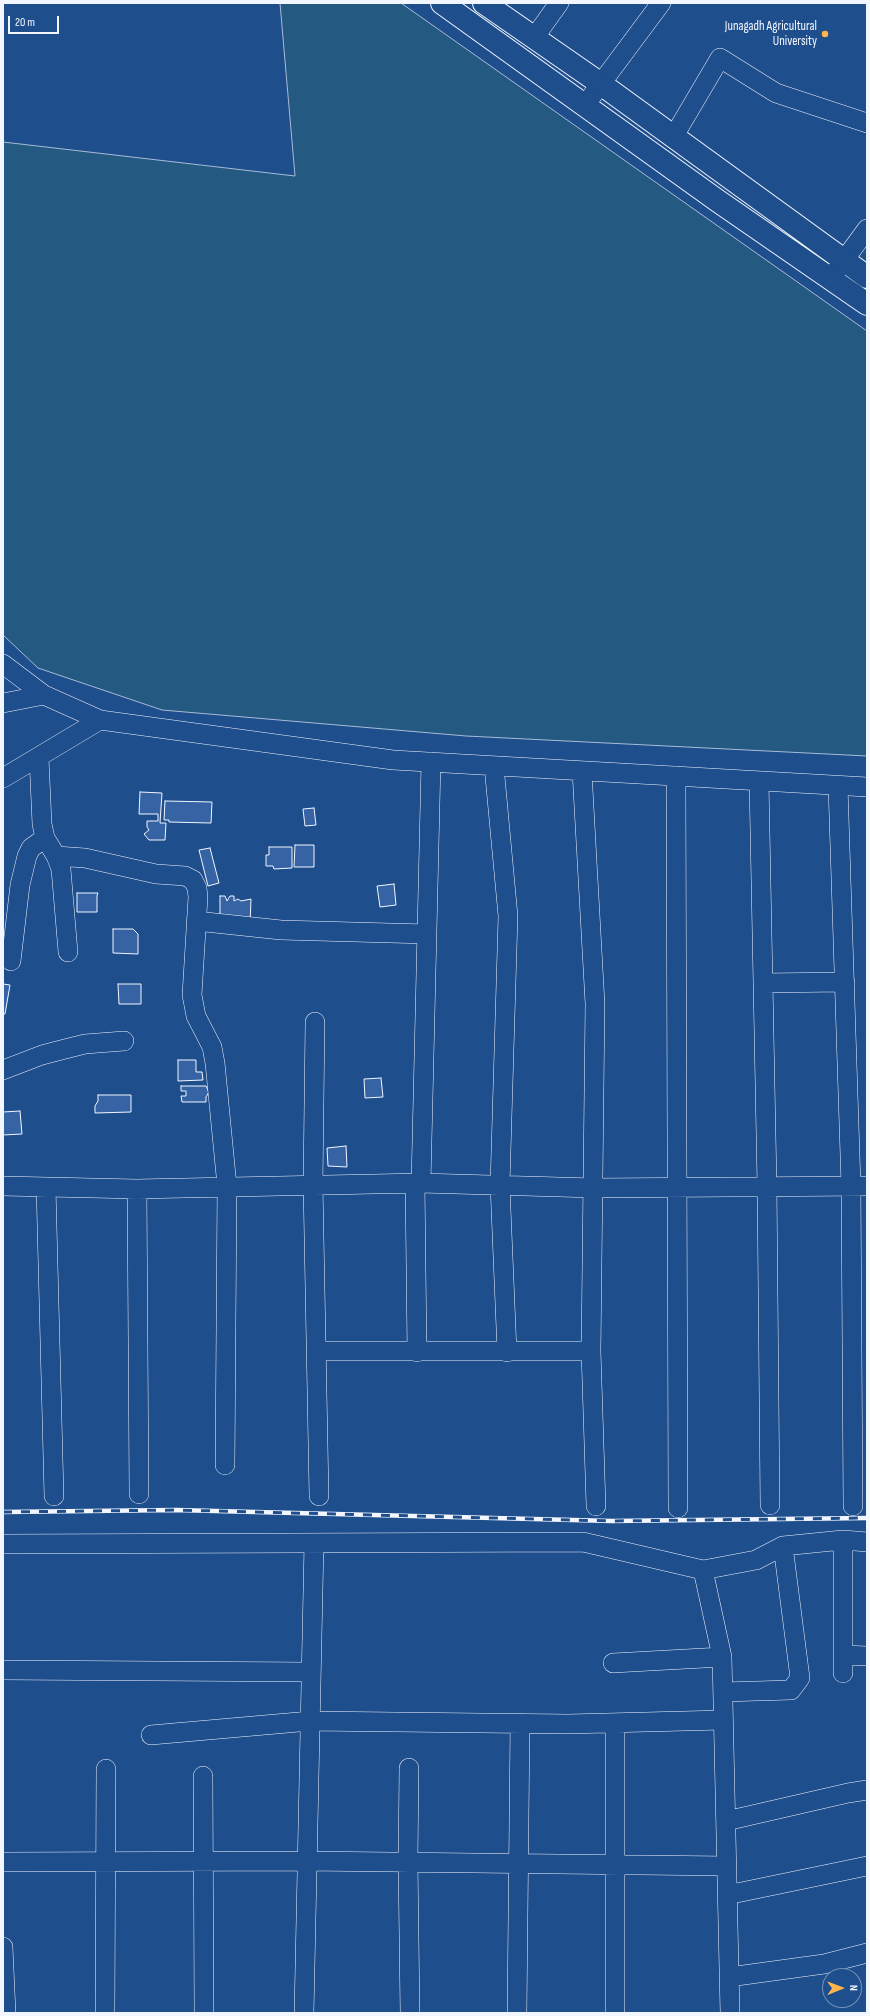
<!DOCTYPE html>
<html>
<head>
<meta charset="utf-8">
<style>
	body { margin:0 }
	#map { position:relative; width:870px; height:2016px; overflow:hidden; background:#1f4e8c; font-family:"Sofia Sans Condensed",sans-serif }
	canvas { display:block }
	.frame { position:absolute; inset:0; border:4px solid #f2f6ff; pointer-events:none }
	.north { position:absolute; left:822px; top:1968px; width:40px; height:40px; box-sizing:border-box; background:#1f4e8c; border:1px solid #7391ba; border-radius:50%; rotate:89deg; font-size:11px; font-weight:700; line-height:16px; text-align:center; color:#f2f6ff }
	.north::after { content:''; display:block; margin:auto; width:14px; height:18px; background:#ffb74d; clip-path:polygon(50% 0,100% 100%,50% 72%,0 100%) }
	.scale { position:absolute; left:8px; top:16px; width:51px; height:18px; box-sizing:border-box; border:2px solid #f2f6ff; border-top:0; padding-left:5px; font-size:12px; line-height:14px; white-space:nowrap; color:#f2f6ff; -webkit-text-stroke:3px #1f4e8c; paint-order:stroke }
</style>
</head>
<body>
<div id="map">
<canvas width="870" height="2016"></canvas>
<div class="frame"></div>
<div class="north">N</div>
<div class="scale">20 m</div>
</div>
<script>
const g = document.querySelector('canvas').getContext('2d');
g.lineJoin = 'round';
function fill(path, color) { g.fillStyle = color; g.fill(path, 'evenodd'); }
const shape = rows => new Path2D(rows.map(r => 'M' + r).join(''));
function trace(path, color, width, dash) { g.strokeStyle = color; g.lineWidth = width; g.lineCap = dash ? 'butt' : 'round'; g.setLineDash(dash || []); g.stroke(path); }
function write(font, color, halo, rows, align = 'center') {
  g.font = font + ' "Sofia Sans Condensed",sans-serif'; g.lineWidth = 3; g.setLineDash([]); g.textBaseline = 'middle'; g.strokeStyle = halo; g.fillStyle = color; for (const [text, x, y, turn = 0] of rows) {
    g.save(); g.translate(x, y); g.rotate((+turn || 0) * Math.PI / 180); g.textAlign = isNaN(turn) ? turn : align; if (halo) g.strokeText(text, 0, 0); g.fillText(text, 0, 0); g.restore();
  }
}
const green = shape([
	[280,3,401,3,867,331,867,756,466,736,162,710,38,668,3,635,3,142,295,176,280,3]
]);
fill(green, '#245a82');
trace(green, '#a8bbd7', 1);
const building = shape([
	[140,792,162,793,160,823,166,823,165,840,149,840,144,834,149,830,147,827,147,821,158,821,158,814,139,814,140,792],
	[165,801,212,802,211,823,169,822,169,820,164,820,165,801],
	[314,808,316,825,305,826,303,809,314,808],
	[295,845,314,845,314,867,294,867,295,845],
	[269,847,292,847,292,868,274,869,273,866,266,866,266,855,269,855,269,847],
	[210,848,219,883,208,886,199,850,210,848],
	[394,884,396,905,380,907,377,886,394,884],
	[77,893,98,893,97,896,97,912,77,912,77,893],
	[220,896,225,896,227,901,230,896,234,896,234,901,238,899,241,901,251,899,250,925,230,921,230,915,229,917,220,919,220,896],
	[113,929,133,929,138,934,138,954,113,953,113,929],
	[3,984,10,985,5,1014,3,1014,3,984],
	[118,984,141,984,141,1004,119,1004,118,984],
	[178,1060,196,1060,196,1072,202,1072,203,1080,178,1081,178,1060],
	[381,1078,383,1097,365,1098,364,1079,381,1078],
	[181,1086,206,1086,209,1092,206,1097,206,1102,182,1102,181,1096,186,1096,186,1091,181,1091,181,1086],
	[98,1095,131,1095,131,1112,95,1113,95,1106,98,1101,98,1095],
	[20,1111,22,1134,3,1135,3,1112,20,1111],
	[346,1146,347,1167,328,1166,327,1148,346,1146]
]);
fill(building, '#3563a3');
trace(building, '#f2f6ff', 1);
const minor = shape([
	[534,38,559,3],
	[585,105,661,3],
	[674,136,720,58,776,93,867,123],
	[831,278,867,229],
	[3,664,44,695,100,720,393,760,867,787],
	[3,703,44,695],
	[39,758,42,824,45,838,56,856,61,869,68,952],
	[494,766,508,916,500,1185,507,1352],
	[582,771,595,1004,591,1351,596,1506],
	[676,776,678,1508],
	[3,778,100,720],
	[759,781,767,1185,770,1505],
	[838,786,851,1186,853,1506],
	[56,856,85,858,156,874,185,876,193,880,197,888,198,897,192,995,196,1016,212,1047,215,1063,227,1186,225,1465],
	[196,921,281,930,427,934],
	[11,961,20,885,27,856,31,848,45,838],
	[763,983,845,982],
	[315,1022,313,1184,319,1496],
	[3,1070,42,1055,65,1049,85,1044,124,1041],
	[415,1183,417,1352],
	[421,1183,431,762],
	[3,1186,137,1189,421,1183,594,1188,867,1186],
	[46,1187,54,1496],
	[137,1189,139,1494],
	[316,1351,591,1351],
	[843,1540,843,1673],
	[3,1544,583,1542,703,1570,756,1560,783,1546,843,1540,867,1542],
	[703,1570,722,1657,730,2013],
	[843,1655,867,1656],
	[613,1663,722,1657],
	[3,1670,311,1672],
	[723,1692,791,1690,800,1678,783,1546],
	[615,1723,615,2013],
	[151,1735,310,1721,568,1724,723,1720],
	[409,1768,408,1862,410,2013],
	[203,1776,204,2013],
	[726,1821,848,1793,867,1790],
	[3,1862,307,1861,726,1866],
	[727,1895,867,1866],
	[3,1947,6,2013],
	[729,1977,824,1964,867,1953],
	[105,2013,106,1769],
	[304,2013,314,1543],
	[517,2013,520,1723]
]);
const major = shape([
	[442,3,718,201,867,304],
	[484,3,601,84,867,277]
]);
trace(minor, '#f2f6ff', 20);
trace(major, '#f2f6ff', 24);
trace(minor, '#1f4e8c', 19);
trace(major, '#1f4e8c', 22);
const rail = shape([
	[3,1512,176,1510,612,1521,867,1518]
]);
trace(rail, '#f2f6ff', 4.5);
trace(rail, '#1f4e8c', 3, [9]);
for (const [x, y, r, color] of [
	[825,34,4,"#ffb74d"]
]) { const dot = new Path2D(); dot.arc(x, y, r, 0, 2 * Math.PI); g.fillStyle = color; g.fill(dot); trace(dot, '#1f4e8c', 1.5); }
write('13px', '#f2f6ff', '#1f4e8c', [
	["Junagadh Agricultural",817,27],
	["University",817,42]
], 'right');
</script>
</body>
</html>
